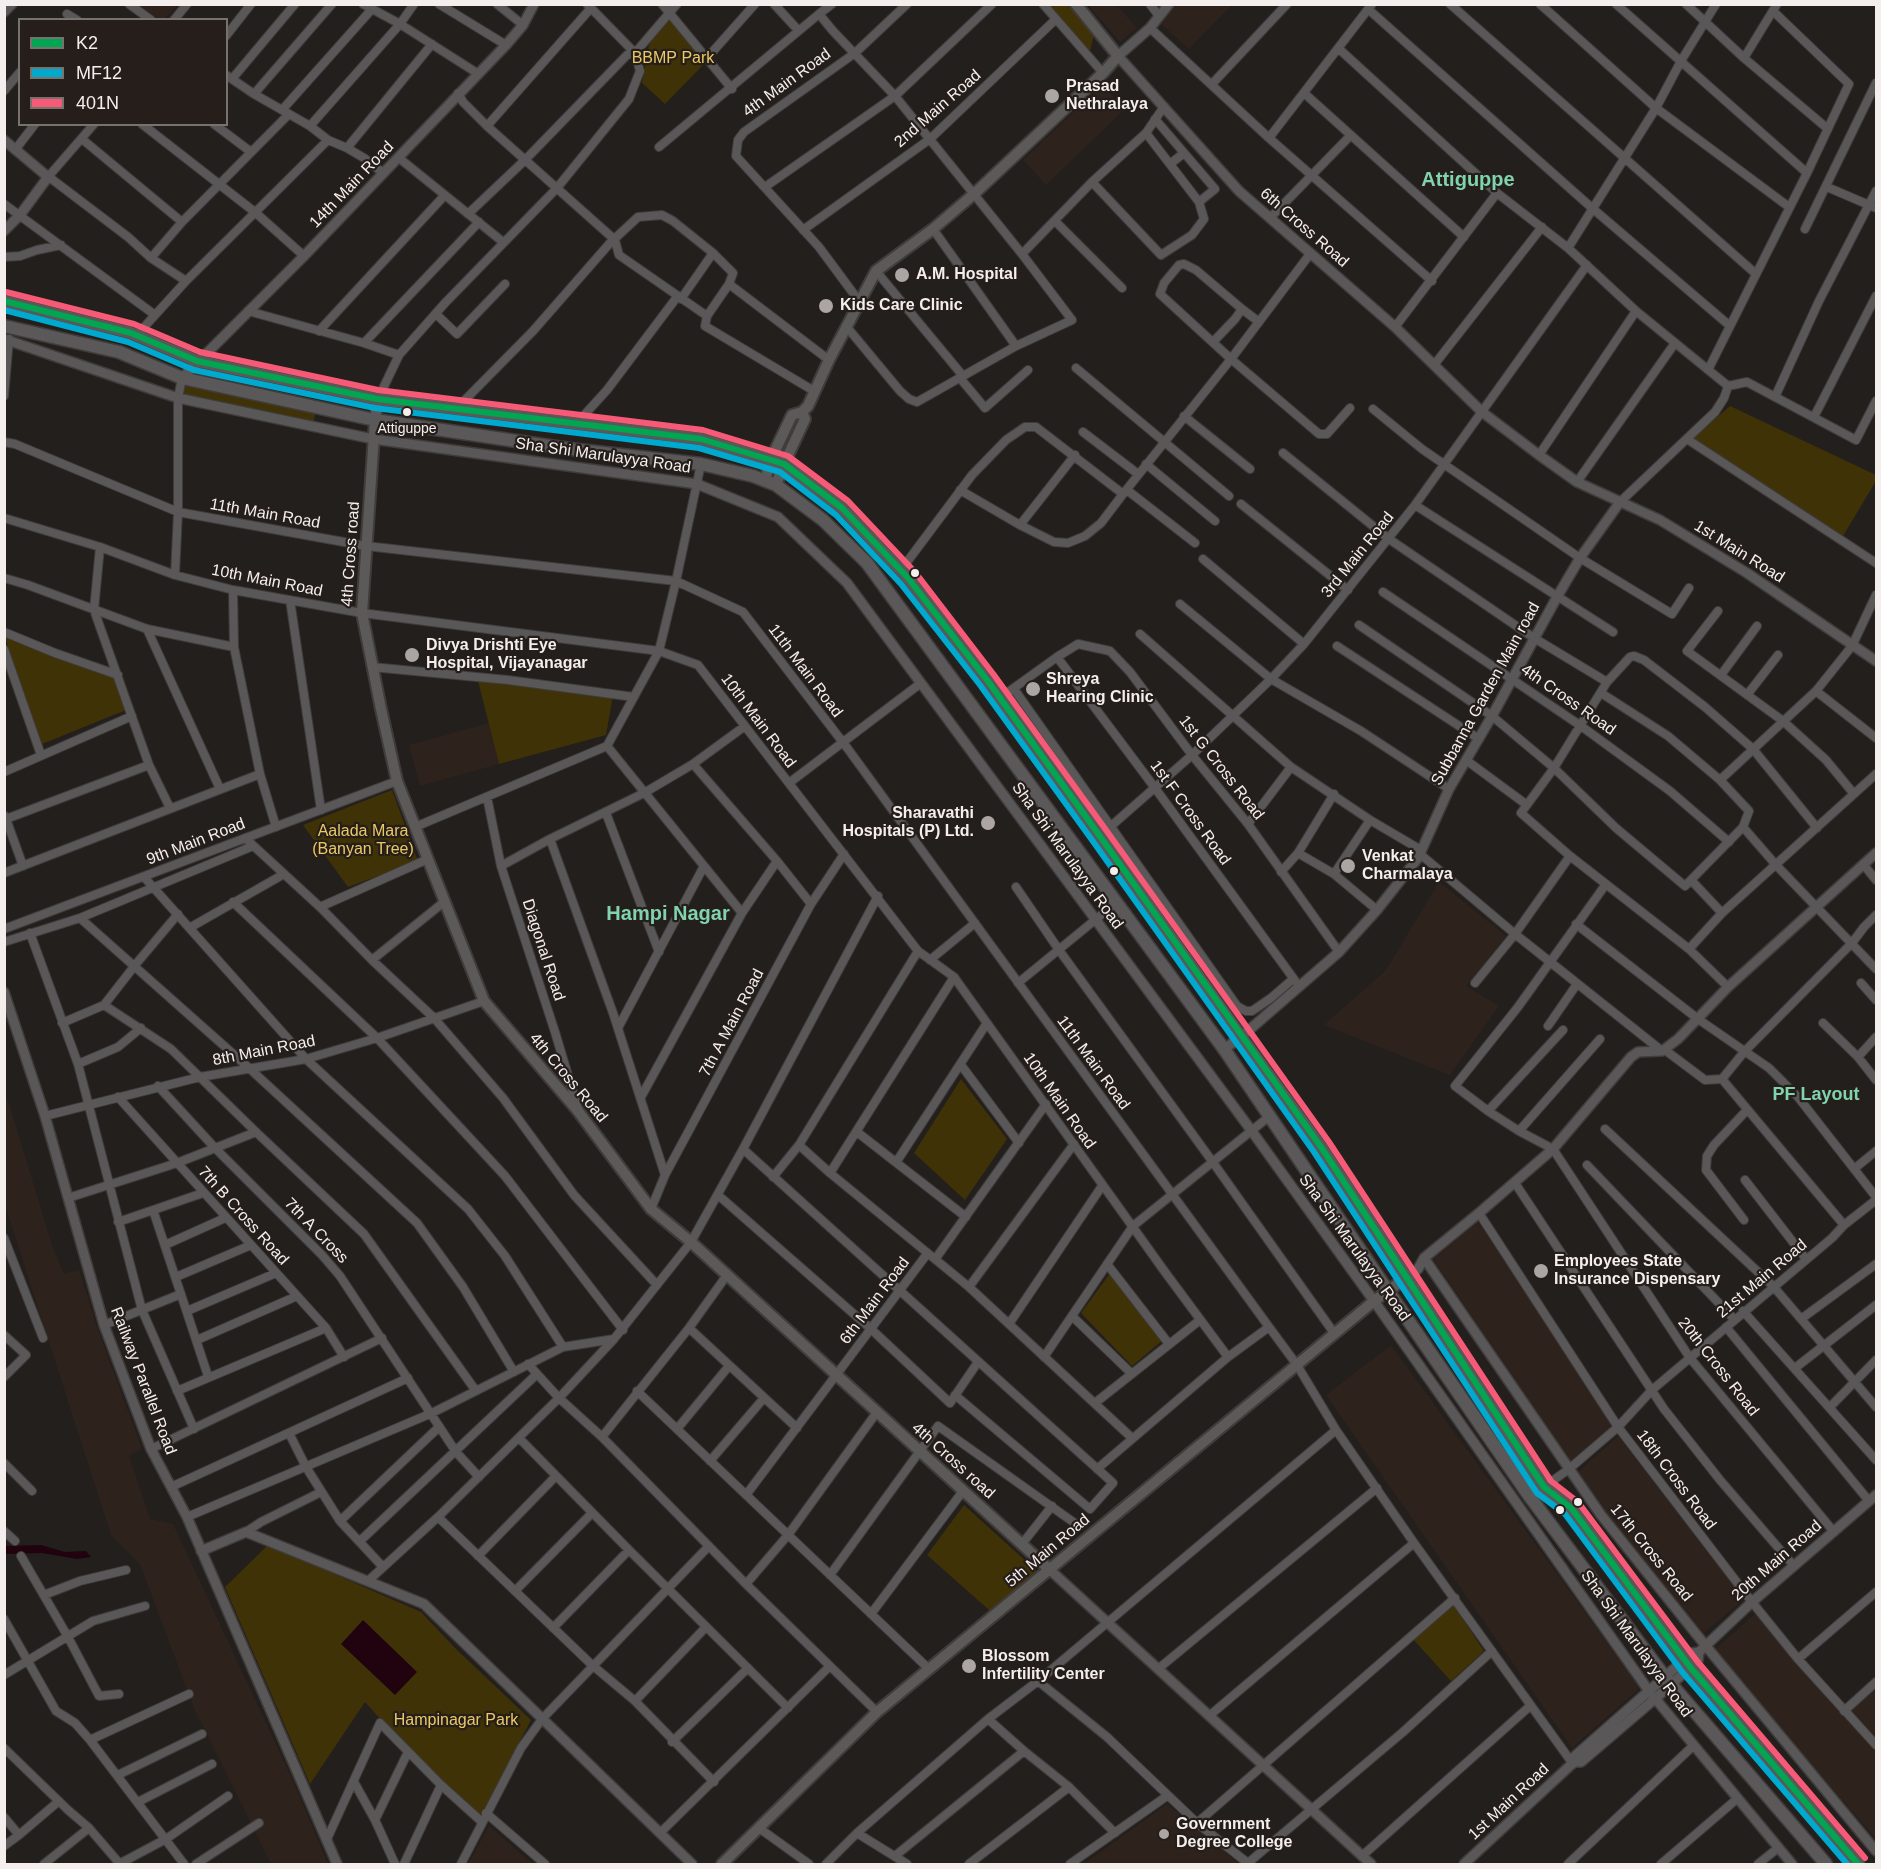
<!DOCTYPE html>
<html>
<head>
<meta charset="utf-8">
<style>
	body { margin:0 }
	#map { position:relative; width:1881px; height:1869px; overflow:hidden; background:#231f1d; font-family:Helvetica,sans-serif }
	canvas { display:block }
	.frame { position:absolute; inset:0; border:6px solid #f4efed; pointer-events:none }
	.legend { position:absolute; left:18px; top:18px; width:210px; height:108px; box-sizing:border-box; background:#251e1b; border:2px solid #78726f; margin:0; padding:8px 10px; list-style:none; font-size:18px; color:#f4efed }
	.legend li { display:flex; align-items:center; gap:12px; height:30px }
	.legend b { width:30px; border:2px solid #78726f }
</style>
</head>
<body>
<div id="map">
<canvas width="1881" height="1869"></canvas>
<div class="frame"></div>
<ul class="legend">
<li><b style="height:8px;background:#00a651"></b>K2</li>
<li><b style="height:8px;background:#00a9ce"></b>MF12</li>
<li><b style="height:8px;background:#f75a77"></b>401N</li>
</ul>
</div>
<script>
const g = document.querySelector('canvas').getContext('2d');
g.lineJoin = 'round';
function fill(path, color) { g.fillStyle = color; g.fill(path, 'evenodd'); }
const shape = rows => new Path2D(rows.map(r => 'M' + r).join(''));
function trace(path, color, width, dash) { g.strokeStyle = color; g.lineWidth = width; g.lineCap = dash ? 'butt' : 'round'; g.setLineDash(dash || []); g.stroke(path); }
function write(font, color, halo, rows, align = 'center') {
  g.font = font + ' Helvetica,sans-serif'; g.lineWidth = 4.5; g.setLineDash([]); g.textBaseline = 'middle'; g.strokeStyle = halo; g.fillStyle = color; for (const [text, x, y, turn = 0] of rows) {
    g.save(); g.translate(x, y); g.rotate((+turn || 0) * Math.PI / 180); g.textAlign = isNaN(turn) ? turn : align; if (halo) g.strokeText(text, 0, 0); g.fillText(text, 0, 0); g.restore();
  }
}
fill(shape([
	[138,5,177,5,164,20,158,19],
	[1088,5,1117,5,1137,28,1120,42],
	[1176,5,1176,4,1232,5,1189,49,1161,24],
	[1102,85,1125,109,1046,185,1023,160],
	[489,723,499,764,420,786,409,745],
	[1439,882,1506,936,1466,986,1499,1006,1450,1075,1324,1025,1386,970],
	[4,1097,7,1097,53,1248,64,1274,79,1270,97,1327,142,1449,129,1456,150,1519,173,1524,294,1783,328,1864,271,1864,194,1708,140,1564,111,1535,5,1205],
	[1478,1222,1615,1426,1572,1462,1433,1259],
	[1391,1345,1640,1688,1572,1748,1326,1395],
	[1618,1436,1744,1599,1704,1633,1608,1515,1578,1472],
	[1756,1613,1876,1752,1876,1839,1713,1651],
	[1876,1685,1876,1741,1849,1709],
	[1167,1804,1239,1864,1084,1864],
	[489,1826,533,1864,468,1864]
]), '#2d221c');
fill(shape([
	[1046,5,1068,5,1094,35,1089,55],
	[669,15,708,60,665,104,642,83,649,45],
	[185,382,316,411,313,423,182,395],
	[1730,406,1876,475,1876,481,1843,536,1693,438],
	[4,635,118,678,126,710,42,744],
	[478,681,613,696,606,735,499,764],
	[392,790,418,861,348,887,303,825],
	[961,1079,1007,1139,965,1200,914,1153],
	[1111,1272,1163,1340,1132,1366,1081,1313],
	[964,1505,1038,1572,989,1610,927,1555],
	[268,1545,421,1612,455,1648,531,1720,480,1817,381,1720,365,1702,310,1784,225,1587],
	[1452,1603,1484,1651,1451,1681,1412,1638]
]), '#3f3206');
fill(shape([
	[41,1545,65,1552,86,1551,91,1557,77,1559,42,1553,5,1554,5,1546],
	[363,1620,417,1672,395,1695,341,1644]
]), '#20030e');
const minor = shape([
	[129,4,151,20],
	[363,4,400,24,477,73],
	[439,4,506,45],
	[497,4,523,25],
	[587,4,635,53,677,4],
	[662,4,732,89],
	[774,4,798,30],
	[832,4,819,14,833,31,895,96,1022,254,1092,182,1146,133,1163,108],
	[1043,4,1103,73],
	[1150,4,1159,16],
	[1450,4,1756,274],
	[1540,4,1656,108,1789,207],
	[1616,4,1807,173],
	[1686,4,1744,58,1828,129],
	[1368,9,1592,208,1730,326],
	[67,14,77,20],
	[174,20,187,4],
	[1150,28,1269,138,1432,281],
	[226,36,251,4],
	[1338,48,1497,193,1568,248],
	[707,58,755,4],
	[1744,58,1777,4],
	[226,75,254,94,310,126,328,140,347,148,364,158,383,173],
	[232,79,295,4],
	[1212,84,1287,4],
	[4,91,20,72],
	[458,93,463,102,487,126,615,240,619,255,707,316,705,326,814,391],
	[1304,93,1464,237],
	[254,94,332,4],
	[282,110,372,9],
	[1155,119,1215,189,1199,202],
	[142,124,256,213,304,256],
	[214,124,251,152],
	[310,126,400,24,414,4],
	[487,126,591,8],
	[1269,138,1372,4],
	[82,139,182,222,151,258],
	[659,147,819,14],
	[347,148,432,44],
	[15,150,35,124],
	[399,158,503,242],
	[1170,164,1184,153],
	[48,177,94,124],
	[49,177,128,237,151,258,186,281],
	[1092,182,1161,255,1192,235,1204,219,1199,202,1146,133],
	[765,187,895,96,992,4],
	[1827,187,1876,208],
	[4,204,155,315],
	[1270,218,1351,135],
	[182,222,289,114],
	[1056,222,1122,288],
	[933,229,1016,346],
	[1805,229,1876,83],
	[803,230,930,139,1055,20],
	[4,257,20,256,37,250,61,245],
	[876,271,963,376],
	[729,284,829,360],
	[681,299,713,253],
	[859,301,819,247,736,156,738,140,744,132,855,53,907,4],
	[1242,309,1196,270,1184,264,1179,265,1164,283,1160,294,1231,359,1310,254],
	[248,311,364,343,399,355],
	[436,314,457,334,505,284],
	[846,326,900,391,909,399,917,402,1016,346,1072,320,1022,254],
	[1395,327,1497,193],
	[319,331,444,196],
	[136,336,186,281,328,140],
	[1213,342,1235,319,1242,309,1259,322],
	[364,343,479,222],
	[1434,365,1542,227],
	[1076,368,1229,496],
	[1708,370,1807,173,1849,84,1773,11],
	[960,378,985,408,1028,370],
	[1728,386,1747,382,1856,440,1876,401],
	[4,396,9,339],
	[1775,397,1819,301,1876,191],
	[378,399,399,355,445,303,557,188,629,99,640,71,635,53,627,55,525,160,468,214],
	[456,409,533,331,610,243,638,217,662,215,673,221,713,253,733,273,729,284,707,316],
	[1373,409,1422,449,1580,558,1672,614,1689,588],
	[1184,416,1250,469],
	[1814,417,1876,296],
	[576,424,607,390,677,297],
	[1083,432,1138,474],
	[1687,439,1876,563],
	[4,442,15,444,178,512,366,546,676,581,743,612,848,749,1269,1327,1297,1365,1336,1430,1414,1543,1573,1764],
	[1283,453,1389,539,1534,638,1607,682],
	[1539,455,1636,311],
	[1146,464,1215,521],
	[1577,482,1675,343],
	[960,490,1020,525,1054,542,1068,543,1085,536,1101,523,1123,494],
	[1127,490,1195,543],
	[1620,502,1715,412,1724,398,1728,386,1636,311,1568,248,1656,108,1681,61,1716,4],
	[1241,504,1348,590],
	[1415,505,1613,632],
	[4,518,100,547,175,575,233,590,362,613,659,651,698,665,918,951,954,977,1165,1272,1228,1357],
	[1020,525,1075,455],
	[100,547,94,610,149,765,170,808],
	[1203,559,1304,644],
	[901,570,972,475,1006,440,1025,427,1036,427,1123,494,1231,359,1319,434,1327,434,1350,408],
	[175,575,178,512,178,398,182,378],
	[4,578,28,585,147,629,234,647],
	[233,590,234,647,260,774,276,827],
	[1383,592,1581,726,1670,791,1729,842],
	[290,600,321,810],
	[1180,604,1271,679,1361,731,1449,789],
	[1718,611,1687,651,1783,721,1826,760,1854,794],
	[1359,625,1492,716,1554,768,1616,828,1685,886,1743,827,1749,811,1720,780,1668,736,1601,693],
	[147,629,220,789],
	[4,632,55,653,118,675],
	[1140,634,1291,767,1370,820,1421,850],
	[1337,646,1479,739],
	[4,649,41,755],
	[1057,657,1155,788,1296,982],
	[372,667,508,680,634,697],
	[1721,675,1757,626],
	[1014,689,1237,1006,1246,1011,1252,1011,1271,998,1293,979],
	[1816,691,1876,738],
	[1747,695,1778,655],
	[1000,698,1057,657,1078,644,1110,651,1130,672,1192,755,1248,824,1339,952],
	[607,746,742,913],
	[1466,760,1527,805],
	[693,764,777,861,811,904],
	[4,772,132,716],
	[1720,780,1816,691,1852,646,1876,595],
	[789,783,921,683],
	[487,797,501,866,555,1032,578,1109],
	[606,813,659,952],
	[5,816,23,866],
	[6,819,149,765],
	[1248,824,1291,767],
	[415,827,607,746,659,651,676,581,701,464],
	[1110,827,1192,755,1271,679,1304,644,1415,505,1587,265],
	[1743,827,1776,865,1876,969],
	[245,838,320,907,372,960,434,1018,503,1098,574,1195,657,1285],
	[550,839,613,1013,665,1175],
	[1298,853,1334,794],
	[1420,854,1515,934,1662,1051],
	[1863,864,1876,880],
	[501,866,550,839,644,793,693,764,745,726],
	[1281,872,1298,853,1334,874,1370,820],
	[4,873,260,774],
	[1334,874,1377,910],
	[144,877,306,1059,468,1209,505,1256,563,1347],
	[1691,880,1722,913],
	[1606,884,1518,1007,1455,1086,1488,1111,1519,1131,1553,1149,1690,1358,1834,1532],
	[1016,887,1059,950,1212,1161,1334,1333],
	[233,902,377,1038,505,1176,623,1330],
	[320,907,428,859],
	[80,918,249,1068,417,1223,463,1287,514,1372],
	[1576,924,1698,1019,1769,1068,1798,1097,1876,1197],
	[191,927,284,874],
	[4,929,397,781],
	[30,933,78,1064,142,1310,194,1429],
	[4,942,80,918,253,846],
	[1689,949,1722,913,1876,774],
	[372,960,444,902],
	[930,960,975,923],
	[1018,983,1117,902],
	[1475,983,1515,934,1570,856],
	[1861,983,1876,1000],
	[1728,987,1689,949,1570,856,1521,813,1554,768,1607,682,1630,657,1634,656,1644,660,1705,707,1753,749,1817,828],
	[104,1005,136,964,178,914],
	[62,1023,104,1005,171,1049,256,1132,364,1234,476,1391],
	[1823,1023,1858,1057,1876,1037],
	[1548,1026,1577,984],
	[618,1028,704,866],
	[1665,1050,1705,1080,1722,1079,1744,1052,1852,943,1864,927,1876,915],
	[1858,1057,1876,1080],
	[78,1064,118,1047,141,1028],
	[961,1065,1019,1143],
	[1722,1079,1844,1225],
	[158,1086,215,1148,322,1255,340,1276,456,1452,479,1477],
	[118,1097,326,1328,344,1357],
	[641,1097,742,913,777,861],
	[1488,1111,1563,1030],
	[45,1116,200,1077,306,1059,377,1038,484,1001],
	[1605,1129,1773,1286,1876,1407],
	[1519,1131,1600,1039],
	[857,1132,966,1217],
	[799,1145,830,1173,969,1287,1132,1438],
	[743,1149,1113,1483,1090,1509,955,1395],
	[897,1161,987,1023],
	[1587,1165,1734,1319],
	[1854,1169,1876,1151],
	[830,1173,954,977],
	[773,1177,799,1145,918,951],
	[1745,1180,1806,1259],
	[1515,1183,1664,1409,1720,1480,1794,1566],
	[718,1195,871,1329,950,1403,978,1362],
	[68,1198,177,1163,256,1132],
	[651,1209,665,1175,811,904,844,854],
	[153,1210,208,1376],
	[1479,1213,1618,1427,1752,1602,1798,1659,1876,1745],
	[1744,1220,1706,1170,1707,1156,1714,1145,1747,1110],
	[118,1222,203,1193],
	[4,1238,43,1338],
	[165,1245,225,1218],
	[936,1258,1046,1104],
	[1107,1264,1169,1344],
	[176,1277,251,1245],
	[969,1287,1074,1144],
	[187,1311,276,1273],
	[1743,1311,1876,1460],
	[1072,1316,1132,1374],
	[1801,1319,1876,1264],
	[1009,1324,1102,1186],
	[104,1325,181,1294],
	[1726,1327,1869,1501],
	[689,1328,797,1428],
	[4,1335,26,1355,4,1377],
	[197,1340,297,1296],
	[1044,1357,1133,1226,1271,1115],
	[528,1364,559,1398,602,1437,746,1584,877,1712],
	[1795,1368,1876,1305],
	[177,1391,326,1328],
	[637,1391,929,1669],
	[1095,1403,1200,1320],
	[1830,1407,1876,1360],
	[677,1429,729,1366],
	[289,1433,306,1467,340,1521,383,1567],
	[602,1437,689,1328,727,1275],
	[519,1438,629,1550,788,1708],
	[151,1449,382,1338],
	[710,1461,764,1398],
	[4,1463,32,1491],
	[1097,1469,1228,1357,1269,1327],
	[171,1487,408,1378],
	[746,1495,927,1254],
	[1530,1497,1569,1469,1618,1427,1652,1390,1832,1238,1844,1225,1876,1200],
	[187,1517,432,1413,563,1347,614,1339,691,1242,743,1149,878,896],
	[438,1517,592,1665,635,1701,714,1782],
	[340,1521,439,1427],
	[4,1531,15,1541],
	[246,1532,261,1522,321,1492],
	[360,1541,537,1374],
	[1022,1544,1052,1506],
	[21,1556,68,1637,99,1696,119,1694],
	[478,1556,556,1476],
	[830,1575,938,1426,1076,1524],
	[368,1581,438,1517,559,1398,614,1339],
	[746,1584,788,1535,877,1412],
	[515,1591,592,1513],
	[44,1595,80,1581,126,1570],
	[871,1614,963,1491],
	[4,1619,56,1711,75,1723,90,1740,184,1864],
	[553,1628,629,1550],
	[1798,1659,1876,1592],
	[1158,1669,1377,1488],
	[4,1675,93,1621,145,1606],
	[1038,1681,1107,1737,1197,1823,1249,1864],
	[635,1701,706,1627],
	[1844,1711,1876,1682],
	[1209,1716,1414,1543],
	[988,1719,1024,1751,1069,1787,1115,1833],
	[90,1740,189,1694],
	[672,1742,748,1668],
	[4,1748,68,1810,89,1828,120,1864],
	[118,1775,202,1734],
	[354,1782,375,1820,395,1864],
	[138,1802,212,1764],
	[486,1813,545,1864],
	[4,1817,19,1835,4,1846],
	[375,1820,408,1752],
	[1197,1823,1455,1598],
	[759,1828,809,1864],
	[660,1833,830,1666],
	[857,1833,907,1864],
	[19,1835,59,1801],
	[327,1839,380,1723,441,1785,482,1822],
	[895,1856,1024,1751],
	[1362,1856,1530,1706],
	[1248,1863,1403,1732,1492,1651],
	[44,1864,89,1828],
	[119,1864,166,1839,228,1796],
	[196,1864,259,1823],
	[404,1864,441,1785],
	[461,1864,521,1748,542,1719,709,1546],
	[826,1864,857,1833,988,1719,1038,1681,1336,1430],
	[969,1864,1069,1787],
	[1070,1864,1167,1796],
	[1568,1864,1694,1745],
	[1661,1864,1738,1798],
	[1758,1864,1778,1848]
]);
const tertiary = shape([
	[1169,4,1150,28,1118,56,1239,191,1395,327,1482,412,1539,455,1577,482,1660,520,1747,573,1876,661],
	[4,12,12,4],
	[4,140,48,177,20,215,4,231],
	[4,339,178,398,373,439,697,484,778,517,847,583,1251,1130,1374,1301,1649,1691,1792,1864],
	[182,378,304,256,506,45,523,25,534,4],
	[4,992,45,1116,104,1325,151,1449,187,1517,337,1864],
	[1224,1049,1241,1037,1339,952,1377,910,1418,858,1449,789,1492,716,1557,597,1580,558,1620,502],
	[1424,1258,1601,1515,1705,1645,1876,1851],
	[1407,1277,1418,1269,1424,1258,1479,1213,1553,1149,1631,1057,1638,1052,1662,1051,1678,1039,1728,987,1876,853],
	[201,1551,246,1532,424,1604,692,1864],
	[1049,1569,1371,1864],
	[1574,1762,1581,1762,1664,1691,1698,1660,1699,1652],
	[1464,1864,1574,1762,1575,1756,1692,1653,1699,1652,1752,1602,1876,1495]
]);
const secondary = shape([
	[378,399,375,420,362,613,381,709,397,781,484,1001,578,1111,651,1209,691,1242,1049,1569],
	[765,480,771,459,792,415,802,412,808,406,829,360,876,271,933,229,974,194,1103,73,1118,56,1076,4],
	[776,485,784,464,805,419,802,412],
	[722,1864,877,1712,1374,1301,1407,1277]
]);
const primary = shape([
	[4,301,131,333,197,361,377,399,701,439,784,464,842,508,908,578,987,680,1099,835,1241,1037,1321,1147,1544,1487,1571,1508,1690,1667,1858,1864],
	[4,326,119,352,182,378,375,420,570,449,701,464,753,476,776,485,823,520,867,563,1224,1049,1388,1291,1530,1497,1665,1677,1826,1864]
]);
trace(minor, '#3f3c3b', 10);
trace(tertiary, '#3f3c3b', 12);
trace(secondary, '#3f3c3b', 14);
trace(primary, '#3f3c3b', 15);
trace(minor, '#595757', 8);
trace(tertiary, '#595757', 9);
trace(secondary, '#5c5a59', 10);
trace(primary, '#5a5858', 12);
trace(shape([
	[4,301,131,333,197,361,377,399,701,439,784,464,842,508,908,578,987,680,1099,835,1321,1147,1544,1487,1571,1508,1690,1667,1858,1864]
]), '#00a651', 6);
trace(shape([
	[4,310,128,342,194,370,375,408,699,448,780,472,836,515,901,584,980,685,1092,840,1314,1152,1537,1493,1565,1514,1683,1673,1847,1864]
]), '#00a9ce', 6);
trace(shape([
	[6,292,134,324,200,352,378,390,703,430,788,456,848,501,915,572,994,675,1106,830,1329,1142,1551,1481,1578,1502,1697,1661,1865,1858]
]), '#f75a77', 6);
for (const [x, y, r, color] of [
	[1052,96,8,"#aba6a4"],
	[902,275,8,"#aba6a4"],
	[826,306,8,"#aba6a4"],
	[407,412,5,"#f4efed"],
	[915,573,5,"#f4efed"],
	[412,655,8,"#aba6a4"],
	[1033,689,8,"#aba6a4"],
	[988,823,8,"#aba6a4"],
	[1348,866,8,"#aba6a4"],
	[1114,871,5,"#f4efed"],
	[1541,1271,8,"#aba6a4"],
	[1578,1502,5,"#f4efed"],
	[1560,1510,5,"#f4efed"],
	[969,1666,8,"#aba6a4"],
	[1164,1834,6,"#aba6a4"]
]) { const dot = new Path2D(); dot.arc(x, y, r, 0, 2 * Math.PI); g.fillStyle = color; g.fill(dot); trace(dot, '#251e1b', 2); }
write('14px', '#f4efed', '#251e1b', [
	["Attiguppe",407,429]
]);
write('16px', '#eac965', '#251e1b', [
	["BBMP Park",673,59],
	["Aalada Mara",363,832],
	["(Banyan Tree)",363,850],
	["Hampinagar Park",456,1721]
]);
write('16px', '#f4efed', '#251e1b', [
	["4th Main Road",787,83,-36],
	["2nd Main Road",938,109,-41],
	["14th Main Road",352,185,-46],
	["6th Cross Road",1304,228,41],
	["Sha Shi Marulayya Road",603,456,8],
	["11th Main Road",265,514,10],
	["1st Main Road",1739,552,32],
	["4th Cross road",351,554,-86],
	["3rd Main Road",1358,555,-51],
	["10th Main Road",267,581,11],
	["11th Main Road",805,671,53],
	["Subbanna Garden Main road",1486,694,-61],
	["4th Cross Road",1568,700,35],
	["10th Main Road",758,721,53],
	["1st G Cross Road",1221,768,52],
	["1st F Cross Road",1190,813,54],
	["9th Main Road",196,842,-21],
	["Sha Shi Marulayya Road",1067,856,54],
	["Diagonal Road",543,950,72],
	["7th A Main Road",732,1023,-62],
	["8th Main Road",264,1051,-11],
	["11th Main Road",1093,1063,54],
	["4th Cross Road",568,1078,50],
	["10th Main Road",1059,1101,55],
	["7th B Cross Road",243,1216,48],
	["7th A Cross",316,1231,46],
	["Sha Shi Marulayya Road",1354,1248,54],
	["21st Main Road",1762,1279,-40],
	["6th Main Road",875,1301,-53],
	["20th Cross Road",1718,1367,52],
	["Railway Parallel Road",143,1381,69],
	["4th Cross road",953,1461,42],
	["18th Cross Road",1676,1480,53],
	["5th Main Road",1048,1551,-40],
	["17th Cross Road",1651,1553,51],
	["20th Main Road",1777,1561,-41],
	["Sha Shi Marulayya Road",1636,1644,54],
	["1st Main Road",1509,1802,-43]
]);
write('bold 16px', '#f4efed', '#251e1b', [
	["Prasad",1066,87],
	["Nethralaya",1066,105],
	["A.M. Hospital",916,275],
	["Kids Care Clinic",840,306],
	["Divya Drishti Eye",426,646],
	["Hospital, Vijayanagar",426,664],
	["Shreya",1046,680],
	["Hearing Clinic",1046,698],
	["Sharavathi",974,814,"right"],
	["Hospitals (P) Ltd.",974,832,"right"],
	["Venkat",1362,857],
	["Charmalaya",1362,875],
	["Employees State",1554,1262],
	["Insurance Dispensary",1554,1280],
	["Blossom",982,1657],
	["Infertility Center",982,1675],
	["Government",1176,1825],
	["Degree College",1176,1843]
], 'left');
write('bold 18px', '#7fd3ad', '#251e1b', [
	["PF Layout",1816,1095]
]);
write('bold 20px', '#7fd3ad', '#251e1b', [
	["Attiguppe",1468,180],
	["Hampi Nagar",668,914]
]);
</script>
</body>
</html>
